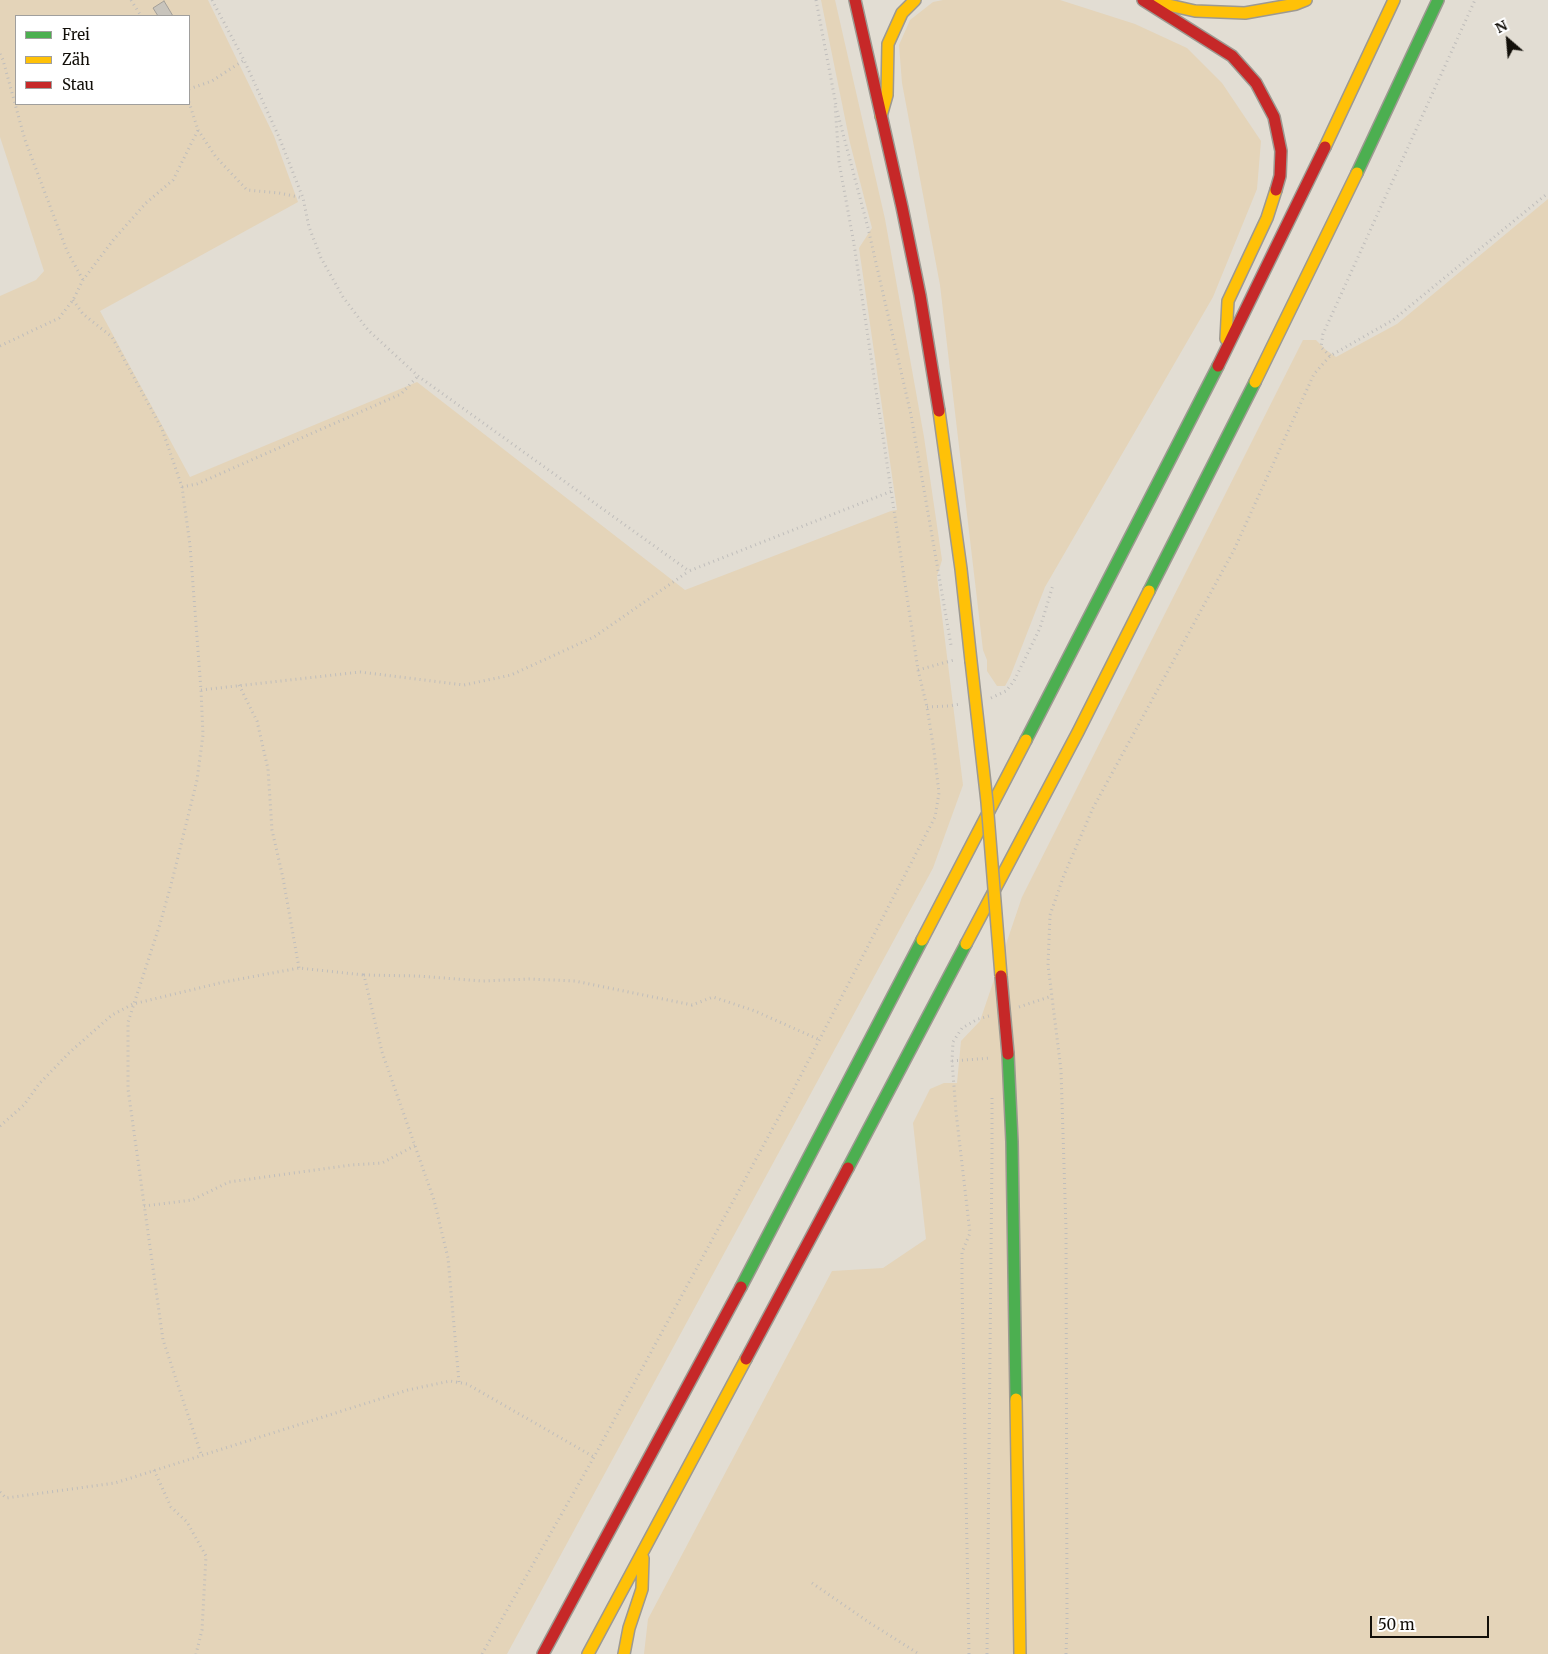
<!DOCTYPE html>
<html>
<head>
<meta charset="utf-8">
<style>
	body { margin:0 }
	#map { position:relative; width:1548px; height:1654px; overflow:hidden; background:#e2ddd3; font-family:Merriweather,serif }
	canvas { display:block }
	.legend { position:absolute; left:15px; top:15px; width:175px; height:90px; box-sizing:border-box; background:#fff; border:1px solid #a09f9d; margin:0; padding:6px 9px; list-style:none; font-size:15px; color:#120f09 }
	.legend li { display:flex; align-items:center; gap:10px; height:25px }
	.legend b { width:25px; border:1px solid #a09f9d }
	.north { position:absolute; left:1483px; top:15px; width:50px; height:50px; -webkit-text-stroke:4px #fff; paint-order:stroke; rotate:333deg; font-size:14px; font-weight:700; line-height:20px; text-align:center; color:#120f09 }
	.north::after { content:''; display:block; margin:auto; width:18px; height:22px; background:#120f09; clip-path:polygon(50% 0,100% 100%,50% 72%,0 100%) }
	.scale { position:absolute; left:1370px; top:1616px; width:119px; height:22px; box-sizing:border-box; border:2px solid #120f09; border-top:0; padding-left:6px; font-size:15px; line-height:18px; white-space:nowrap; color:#120f09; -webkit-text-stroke:4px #fff; paint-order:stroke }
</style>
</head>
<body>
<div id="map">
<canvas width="1548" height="1654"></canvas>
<ul class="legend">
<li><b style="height:6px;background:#4caf50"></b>Frei</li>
<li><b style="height:6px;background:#ffc107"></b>Zäh</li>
<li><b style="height:6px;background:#c62828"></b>Stau</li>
</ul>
<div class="north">N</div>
<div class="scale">50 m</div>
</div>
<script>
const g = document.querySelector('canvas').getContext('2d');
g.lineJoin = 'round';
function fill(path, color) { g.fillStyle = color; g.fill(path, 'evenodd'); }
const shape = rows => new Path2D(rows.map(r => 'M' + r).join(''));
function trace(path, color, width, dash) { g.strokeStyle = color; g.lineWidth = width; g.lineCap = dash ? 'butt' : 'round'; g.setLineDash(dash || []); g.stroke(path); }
fill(shape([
	[0,0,208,0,274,136,298,202,100,311,190,477,417,382,685,590,891,511,897,510,859,248,872,228,850,143,821,0,835,0,885,219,924,437,942,560,937,576,963,785,933,868,507,1654,0,1654,0,296,36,280,44,271,0,137],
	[16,16,189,16,189,104,16,104],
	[943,0,1060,0,1135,24,1187,48,1222,83,1261,141,1257,189,1213,297,1045,587,1010,677,1005,686,997,686,987,671,987,660,983,650,940,285,902,83,899,45,910,20,933,2],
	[1548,199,1548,1654,644,1654,648,1619,832,1271,883,1268,926,1239,913,1123,930,1089,944,1083,957,1083,961,1041,980,1021,1022,897,1303,340,1316,340,1326,350,1336,357,1397,324]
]), '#e4d4b9');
const building = shape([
	[164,1,173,16,158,16,153,8,164,1]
]);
fill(building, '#c8c4bc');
trace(building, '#a39f98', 1);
const fast = shape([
	[1357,173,1438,0],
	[1149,591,1255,382],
	[1026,740,1218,366],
	[1008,1054,1012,1142,1016,1399],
	[848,1168,966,944],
	[741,1287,922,940]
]);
const slow = shape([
	[1159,3,1195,11,1245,13,1296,4,1306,0],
	[881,116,887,95,888,44,902,13,915,0],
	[1325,147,1394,0],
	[1226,339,1228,301,1267,218,1276,190],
	[1255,382,1357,173],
	[939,411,961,569,971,661],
	[922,940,1026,740],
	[966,944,1078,732,1149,591],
	[1016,1399,1020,1654],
	[588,1654,746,1359],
	[624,1654,629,1628,642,1589,643,1558]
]);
const jam = shape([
	[855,0,902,207,920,295,939,411],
	[1143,0,1232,56,1256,83,1274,117,1281,151,1280,176,1276,190],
	[1218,366,1325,147],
	[746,1359,848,1168],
	[543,1654,741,1287]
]);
trace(fast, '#9d9991', 14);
trace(slow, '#9d9991', 14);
trace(jam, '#9d9991', 14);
trace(shape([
	[131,0,141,16],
	[212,0,244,60,279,137,303,198,309,227,321,258,343,297,368,330,418,376,689,571,892,491],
	[816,0,836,105],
	[0,54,3,60,25,140,67,251,83,280],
	[189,89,212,81,244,60],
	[837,111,868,228,911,415,951,645],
	[198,130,216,157,247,190,279,193,303,198],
	[73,300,83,314,112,337,162,429,182,487,190,545,201,690,203,735,197,780,172,881,160,924,128,1022,128,1089,163,1340,201,1454],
	[0,346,59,318,73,300,83,280,114,239,146,203,173,180,198,130,189,102],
	[1330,356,1321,347,1323,334,1475,0],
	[182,487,197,484,401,394,418,376],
	[918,670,954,660],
	[239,685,257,721,268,769,272,830,283,878,299,968],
	[201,690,360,672,464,685,511,675,594,637,689,571],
	[991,698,1006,691,1014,681,1040,628,1053,585],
	[927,707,948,706,961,704],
	[1019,1007,1052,996],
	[952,1061,991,1058],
	[0,1126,24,1105,39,1084,70,1052,112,1015,133,1004,224,982,299,968,364,975],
	[144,1206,192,1200,229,1182,351,1165,382,1163,416,1145],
	[459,1382,448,1258,434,1200,382,1052,364,975,418,976,482,981,529,979,575,981,692,1005,713,997,755,1011,820,1040],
	[154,1470,171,1507,187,1522,206,1556,202,1630,196,1654],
	[0,1492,6,1498,115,1483,408,1390,450,1381,467,1384,594,1457],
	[812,1583,870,1623,919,1654],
	[482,1654,594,1457,787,1102,935,817,939,793,934,751,927,707,918,670,854,244,839,162,835,103],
	[969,1654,962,1282,962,1252,970,1233,956,1112,952,1061,953,1042,962,1028,978,1019,989,1016],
	[987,1654,992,1154,992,1095],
	[1066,1654,1067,1624,1066,1229,1061,1070,1048,965,1050,915,1064,875,1093,808,1234,550,1314,374,1330,356,1393,320,1548,193]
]), '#bfbdbb', 3, [1, 4]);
trace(fast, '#4caf50', 11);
trace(slow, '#ffc107', 11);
trace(jam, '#c62828', 11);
const slowBridge = shape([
	[971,661,987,802,1001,976]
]);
const jamBridge = shape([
	[1001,976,1008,1054]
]);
trace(slowBridge, '#9d9991', 14, []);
trace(jamBridge, '#9d9991', 14, []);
trace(slowBridge, '#ffc107', 11);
trace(jamBridge, '#c62828', 11);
</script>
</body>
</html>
